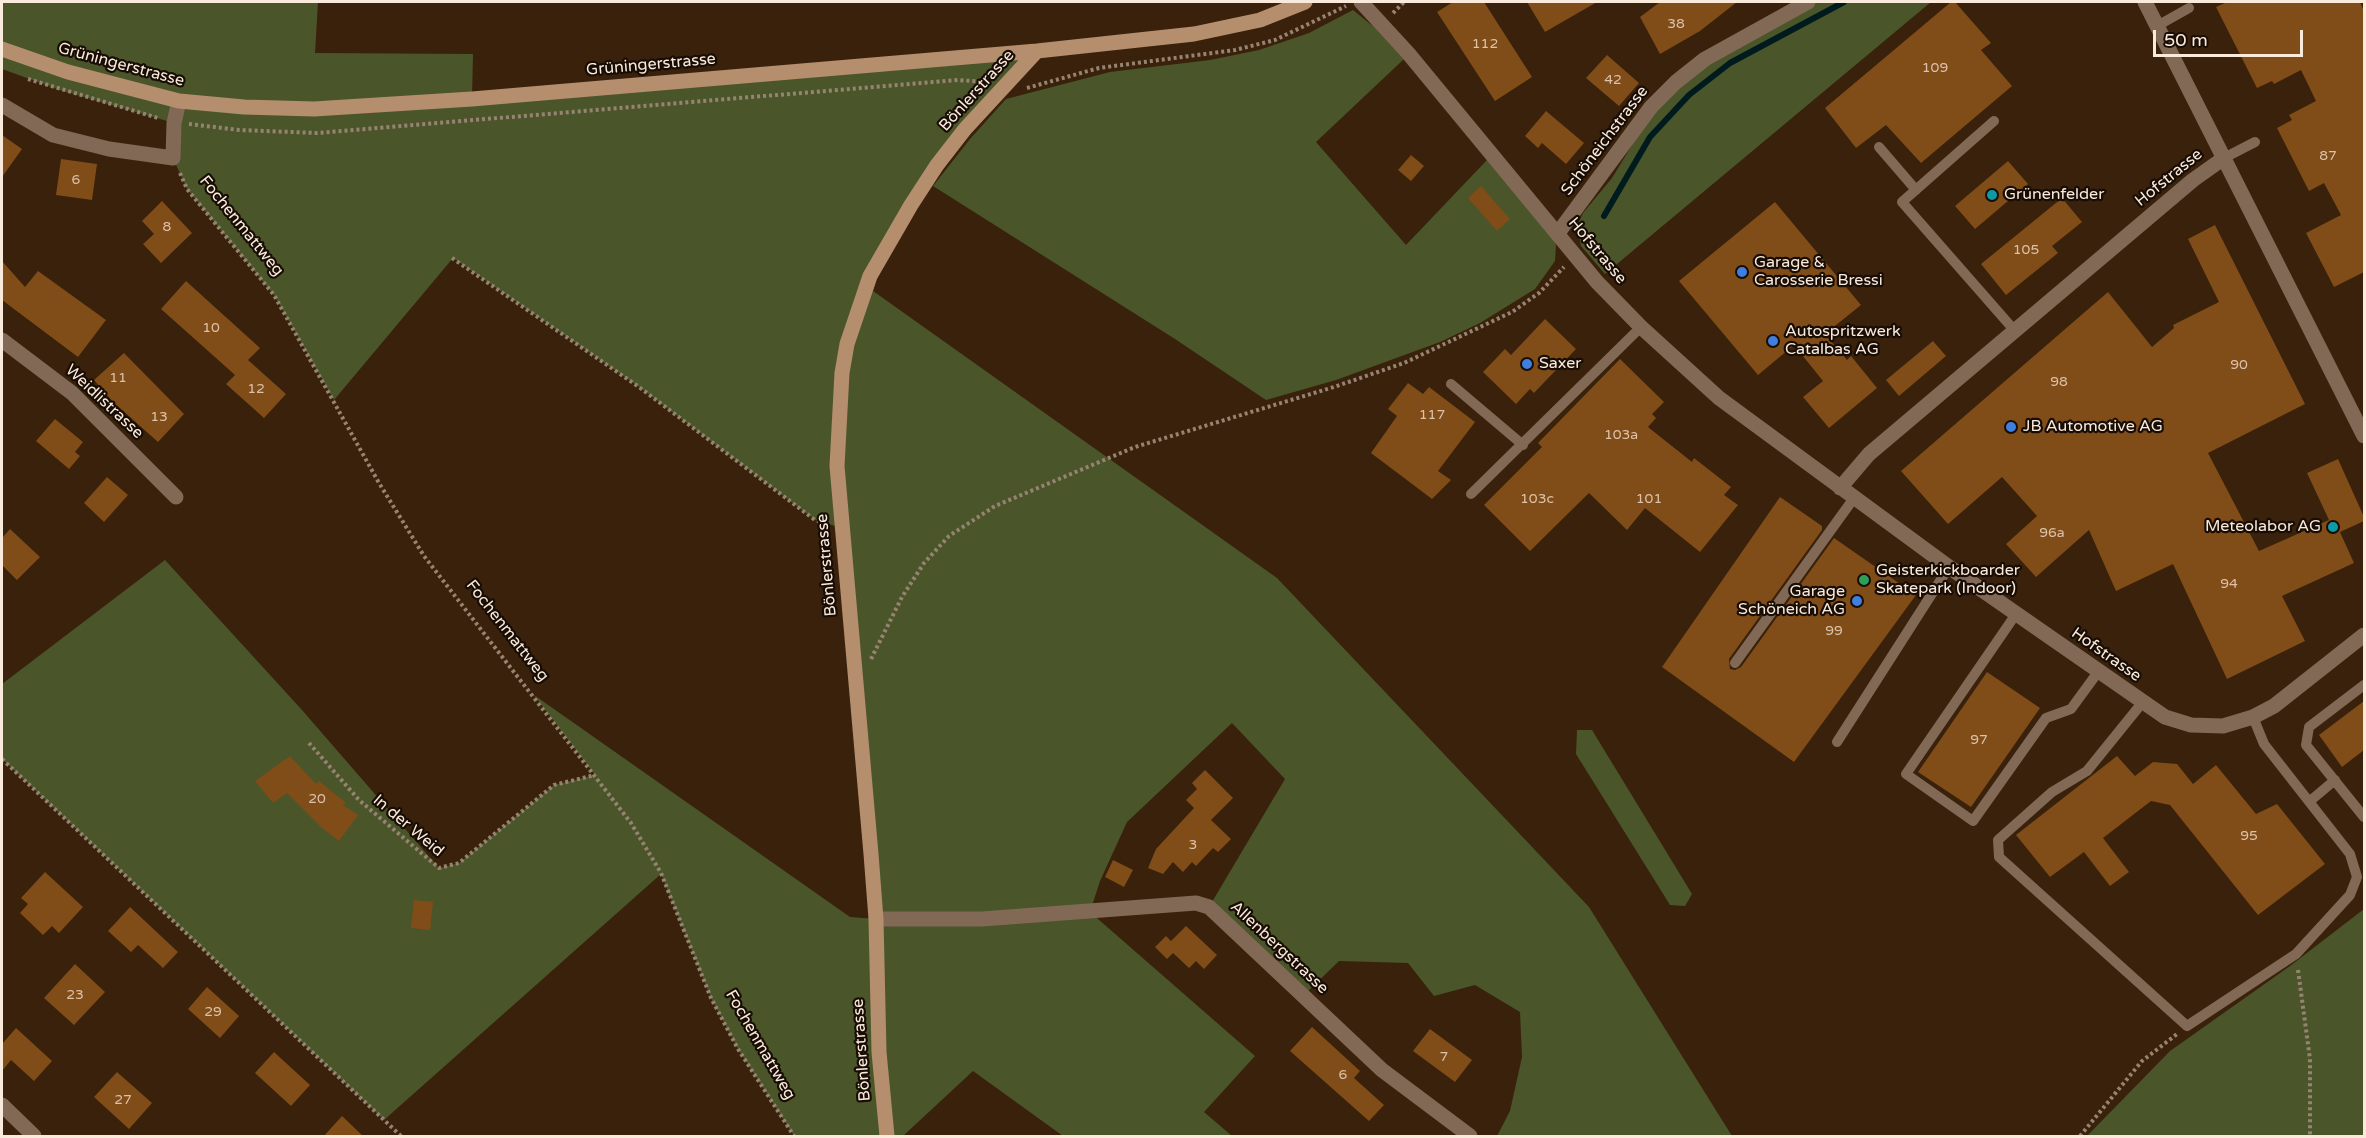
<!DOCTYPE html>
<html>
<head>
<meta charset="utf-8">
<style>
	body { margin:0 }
	#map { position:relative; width:2366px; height:1138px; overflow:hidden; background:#39210b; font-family:"Varela Round",sans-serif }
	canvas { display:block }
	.frame { position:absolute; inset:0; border:3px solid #faeadc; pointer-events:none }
	.scale { position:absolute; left:2153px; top:30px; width:150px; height:27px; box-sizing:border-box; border:3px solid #faeadc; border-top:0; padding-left:8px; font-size:18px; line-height:21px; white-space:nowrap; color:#faeadc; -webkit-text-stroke:4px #180d05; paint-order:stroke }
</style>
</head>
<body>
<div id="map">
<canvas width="2366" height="1138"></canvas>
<div class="frame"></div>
<div class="scale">50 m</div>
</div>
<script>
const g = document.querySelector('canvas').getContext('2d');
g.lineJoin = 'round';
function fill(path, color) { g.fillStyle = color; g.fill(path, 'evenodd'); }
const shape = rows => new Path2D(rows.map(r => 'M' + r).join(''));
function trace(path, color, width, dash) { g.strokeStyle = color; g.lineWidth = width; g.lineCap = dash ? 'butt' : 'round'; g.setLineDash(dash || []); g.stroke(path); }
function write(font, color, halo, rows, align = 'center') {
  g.font = font + ' "Varela Round",sans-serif'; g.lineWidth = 4.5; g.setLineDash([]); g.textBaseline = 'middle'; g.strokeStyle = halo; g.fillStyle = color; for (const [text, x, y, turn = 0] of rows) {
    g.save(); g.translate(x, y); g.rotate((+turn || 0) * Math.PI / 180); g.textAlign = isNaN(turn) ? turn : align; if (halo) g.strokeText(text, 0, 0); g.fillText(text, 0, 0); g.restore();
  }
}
fill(shape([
	[2,2,318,2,315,53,473,54,472,98,1037,51,1003,90,889,241,873,291,1277,578,1589,907,1732,1136,1497,1136,1510,1111,1522,1057,1520,1012,1475,985,1434,996,1408,963,1339,961,1303,996,1209,907,1285,779,1232,723,1127,822,1100,881,1090,912,1255,1056,1204,1112,1232,1136,1063,1136,973,1071,903,1136,794,1136,738,1049,711,998,661,874,384,1120,2,759,2,684,165,560,302,710,439,868,459,863,554,785,595,775,534,695,850,917,876,919,842,528,815,520,639,387,453,258,334,400,274,295,187,189,173,158,174,123,60,90,2,69],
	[1817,2,1931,2,1605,274,1581,246,1577,226,1583,213,1612,178,1643,127,1667,99,1715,59],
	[1353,10,1374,27,1404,59,1316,142,1406,245,1487,160,1553,237,1556,245,1555,261,1535,289,1480,323,1440,342,1336,380,1266,400,1175,339,933,186,970,139,1006,99,1110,72,1210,60,1259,50,1309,33],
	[1577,730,1592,730,1692,894,1685,906,1670,905,1576,754],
	[2364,909,2364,1136,2087,1136,2170,1051,2290,966]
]), '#4a562a');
trace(shape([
	[1604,216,1650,137,1689,95,1730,63,1844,2]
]), '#001b1e', 6);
fill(shape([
	[1453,2,1484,2,1532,77,1495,101,1437,12],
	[1527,2,1597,2,1545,32],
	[1660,2,1737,2,1700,31,1660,54,1640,17],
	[1951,2,1955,2,1991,43,1981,50,2012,86,1921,163,1886,125,1856,148,1825,108],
	[2227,2,2360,2,2364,11,2364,272,2334,287,2306,233,2341,215,2324,183,2309,191,2277,128,2292,120,2289,115,2316,101,2301,70,2274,84,2272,81,2257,88,2216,7],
	[1607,55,1639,83,1619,106,1586,78],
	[1546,111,1584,143,1566,164,1542,143,1538,148,1525,136],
	[2,135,22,149,2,177],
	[1411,155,1424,166,1411,181,1398,170],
	[61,159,97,164,92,200,56,195],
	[2008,161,2028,184,1975,229,1955,206],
	[1481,186,1510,219,1497,231,1468,198],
	[2062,198,2082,222,2052,246,2058,253,2006,295,1981,264],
	[162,201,192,233,161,263,143,244,154,234,142,221],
	[1775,202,1861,305,1825,334,1847,360,1851,356,1877,388,1829,428,1803,397,1823,381,1794,345,1758,375,1679,281],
	[2215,225,2305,404,2208,453,2259,551,2329,520,2307,473,2338,459,2364,517,2364,521,2340,532,2354,563,2282,596,2305,641,2227,679,2173,564,2116,591,2089,530,2036,577,2006,544,2037,516,2002,477,1948,524,1901,471,2108,292,2152,347,2174,328,2173,325,2219,302,2188,239],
	[2,261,25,287,38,271,106,320,78,357,2,300],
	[186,281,260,348,248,360,286,394,264,418,226,384,235,375,161,309],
	[1545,319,1576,349,1534,393,1530,389,1516,404,1483,372,1505,349,1511,355],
	[1933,341,1946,356,1899,396,1886,380],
	[124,353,184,414,158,442,113,402,94,380],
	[1620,359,1664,402,1652,414,1656,418,1648,427,1692,462,1694,458,1731,487,1724,495,1738,505,1700,552,1645,508,1627,530,1589,493,1530,551,1484,505,1542,447,1538,443],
	[1408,383,1423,394,1429,387,1475,422,1438,471,1451,480,1432,499,1371,453,1397,416,1388,409],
	[55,419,83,442,75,452,80,456,69,469,36,441],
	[107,477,128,495,104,522,84,503],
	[1780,497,1822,526,1822,530,1729,659,1730,669,1735,670,1741,667,1834,538,1916,595,1794,762,1662,667],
	[10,529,40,557,17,580,2,565,2,538],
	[1987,672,2040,708,1971,807,1918,772],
	[2364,701,2364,750,2342,767,2319,735],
	[290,756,316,784,319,781,346,803,343,805,358,815,339,841,322,828,287,793,273,803,255,781],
	[2117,756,2135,776,2153,762,2177,764,2193,784,2216,765,2256,814,2277,804,2325,864,2258,915,2170,805,2151,801,2103,838,2129,872,2110,886,2084,852,2050,877,2016,835],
	[1205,770,1233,798,1211,820,1231,839,1218,852,1213,848,1196,866,1192,862,1183,872,1173,862,1163,874,1148,868,1156,849,1194,808,1186,800,1197,789,1192,783],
	[1113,860,1133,870,1124,887,1105,877],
	[45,872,83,907,59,933,52,926,43,935,20,913,28,904,21,898],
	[414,900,433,902,430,930,411,928],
	[130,907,178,952,163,968,138,945,131,952,108,931],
	[1186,926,1217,955,1204,969,1196,961,1189,968,1173,953,1167,959,1155,947,1166,936,1171,941],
	[75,964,105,992,74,1025,44,998],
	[207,987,239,1016,220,1038,188,1009],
	[1312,1027,1360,1071,1354,1078,1384,1105,1369,1121,1290,1051],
	[16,1028,52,1061,34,1081,11,1060,2,1071,2,1044],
	[1430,1029,1472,1060,1455,1082,1413,1051],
	[274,1052,310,1085,291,1106,255,1073],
	[117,1072,152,1103,129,1129,94,1097],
	[342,1116,364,1137,323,1137]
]), '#804c17');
trace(shape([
	[1393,13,1404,2],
	[28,79,158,118],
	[1027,88,1099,68,1235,50,1275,40,1346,6],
	[189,124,239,130,317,133,958,80,985,82],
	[180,173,187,189,274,295,379,483,424,556,631,823,661,873,711,998,738,1049,794,1136],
	[452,258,639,387,815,520,825,523],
	[871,659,902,597,924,563,949,536,995,506,1135,447,1334,387,1404,363,1512,312,1539,293,1564,267],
	[309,743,359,800,439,868,459,863,554,785,595,775],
	[2,759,401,1136],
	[2298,970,2310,1059,2310,1136],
	[2080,1136,2142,1061,2177,1034]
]), '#978371', 4, [3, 3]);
trace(shape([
	[2157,26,2189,8],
	[1994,121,1902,202,2015,331],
	[1879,147,1916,190],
	[2224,158,2255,142],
	[1451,384,1523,445],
	[1471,494,1641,327],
	[2016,614,1906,774,1973,821,2046,718,2071,709,2098,672],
	[1735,663,1854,498],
	[2364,685,2309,727,2306,745,2364,817],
	[2142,703,2087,771,2052,792,1998,840,1999,857,2187,1026,2296,954,2350,895,2357,877,2350,854,2264,744,2253,717],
	[1837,742,1949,567],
	[2310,801,2335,780]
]), '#826955', 10);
trace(shape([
	[1361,2,1408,53,1597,282,1641,327,1719,398,1949,567,2165,717,2191,725,2223,726,2253,717,2274,706,2364,635],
	[2145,2,2364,436],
	[2,105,53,135,109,149,173,158,174,123,179,101],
	[1558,233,1651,107,1676,82,1705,59,1808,2],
	[2,340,72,393,176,497],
	[1840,488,1869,454,2193,180,2224,158],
	[876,919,982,919,1196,903,1209,907,1382,1070,1470,1136],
	[2,1105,34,1136]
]), '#826955', 15);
trace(shape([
	[2,49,68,72,179,101,244,107,314,109,472,99,1037,51,1194,34,1260,20,1305,2],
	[887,1136,879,1052,876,919,871,854,837,466,842,373,847,344,870,276,911,205,937,165,965,129,1037,51]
]), '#b58e6e', 15);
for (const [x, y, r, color] of [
	[1992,195,6,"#0f9aa8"],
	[1742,272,6,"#3f7fe0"],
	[1773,341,6,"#3f7fe0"],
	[1527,364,6,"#3f7fe0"],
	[2011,427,6,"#3f7fe0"],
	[2333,527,6,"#0f9aa8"],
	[1864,580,6,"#2e9e5b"],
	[1857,601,6,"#3f7fe0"]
]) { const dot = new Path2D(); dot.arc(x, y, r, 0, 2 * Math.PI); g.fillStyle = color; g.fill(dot); trace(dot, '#180d05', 2); }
write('14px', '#dcc2ab', null, [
	["38",1676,24],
	["112",1485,44],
	["109",1935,68],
	["42",1613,80],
	["87",2328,156],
	["6",76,180],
	["8",167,227],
	["105",2026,250],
	["10",211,328],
	["90",2239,365],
	["11",118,378],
	["98",2059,382],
	["12",256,389],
	["117",1432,415],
	["13",159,417],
	["103a",1621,435],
	["103c",1537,499],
	["101",1649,499],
	["96a",2052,533],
	["94",2229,584],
	["99",1834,631],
	["97",1979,740],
	["20",317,799],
	["95",2249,836],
	["3",1193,845],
	["23",75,995],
	["29",213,1012],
	["7",1444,1057],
	["6",1343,1075],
	["27",123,1100]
]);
write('16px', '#faeadc', '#180d05', [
	["Grüningerstrasse",121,65,15],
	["Grüningerstrasse",651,65,-5],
	["Bönlerstrasse",977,91,-48],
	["Schöneichstrasse",1605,141,-53],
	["Hofstrasse",2169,178,-39],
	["Fochenmattweg",241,226,51],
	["Hofstrasse",1597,251,50],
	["Weidlistrasse",104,402,43],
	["Bönlerstrasse",827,565,-95],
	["Fochenmattweg",507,631,52],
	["Hofstrasse",2106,655,35],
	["In der Weid",408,826,40],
	["Allenbergstrasse",1279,948,43],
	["Fochenmattweg",760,1045,60],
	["Bönlerstrasse",862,1050,-94]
]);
write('16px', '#faeadc', '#180d05', [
	["Grünenfelder",2004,195],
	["Garage &",1754,263],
	["Carosserie Bressi",1754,281],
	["Autospritzwerk",1785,332],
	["Catalbas AG",1785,350],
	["Saxer",1539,364],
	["JB Automotive AG",2023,427],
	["Meteolabor AG",2321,527,"right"],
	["Geisterkickboarder",1876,571],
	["Skatepark (Indoor)",1876,589],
	["Garage",1845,592,"right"],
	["Schöneich AG",1845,610,"right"]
], 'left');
</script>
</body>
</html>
